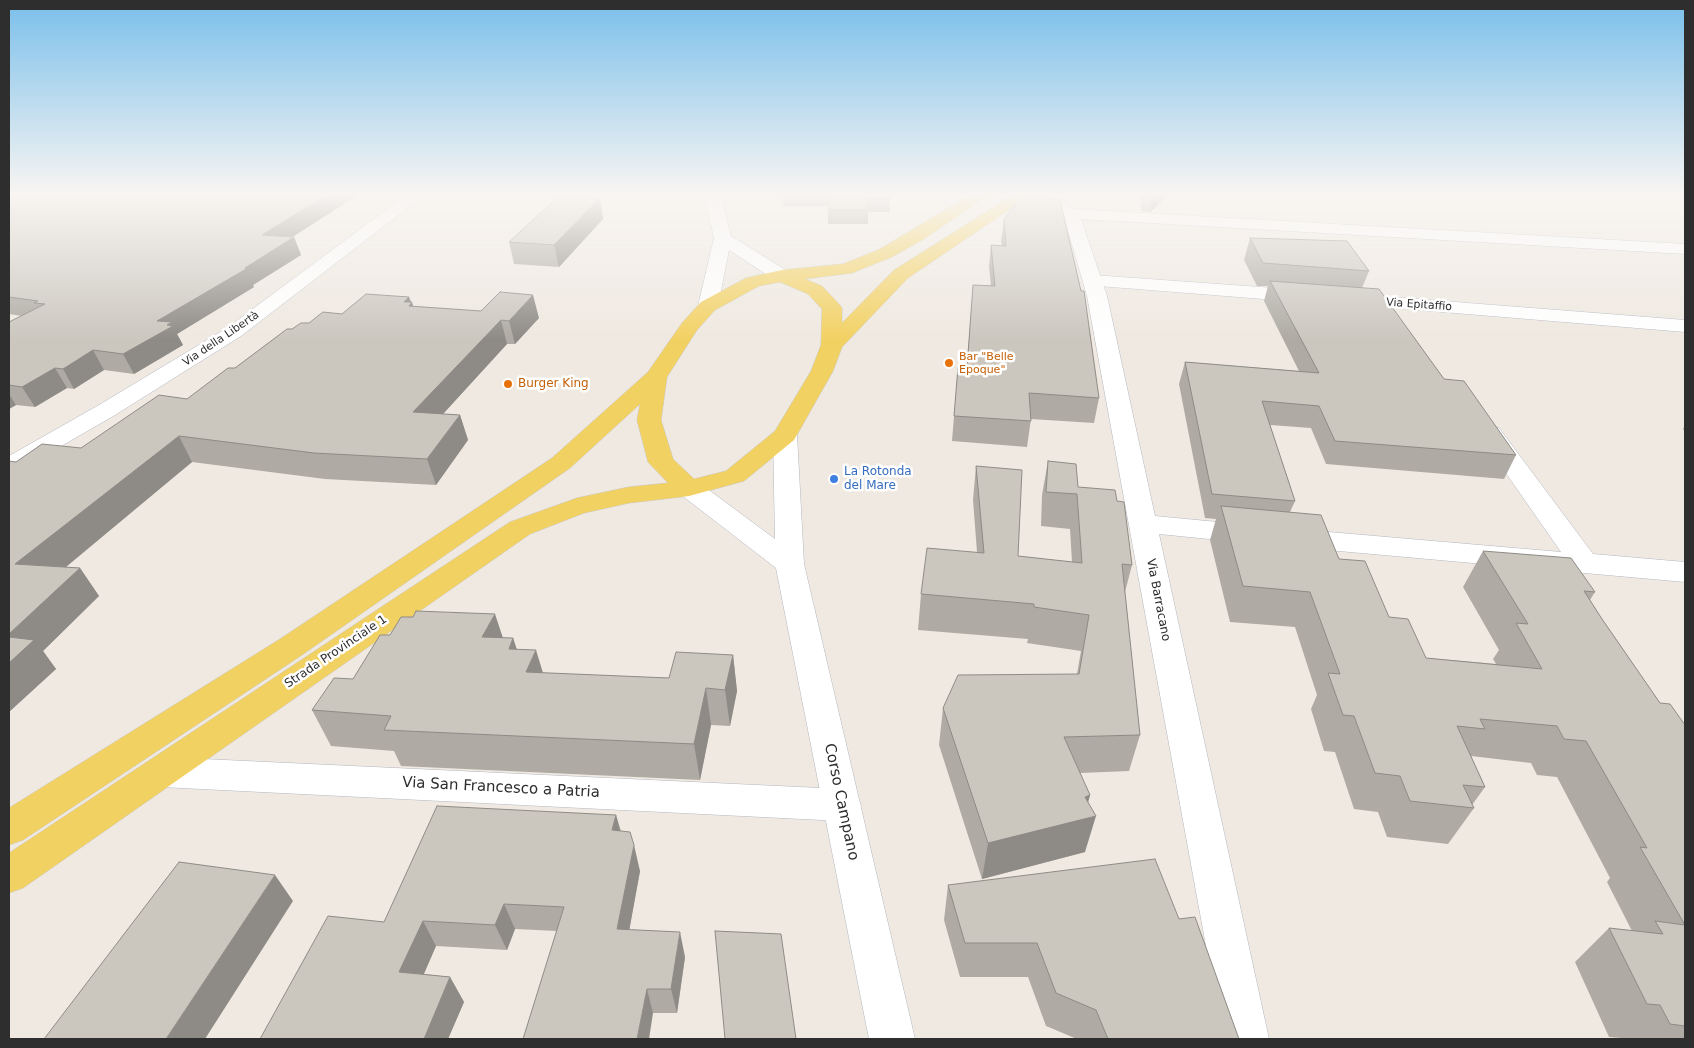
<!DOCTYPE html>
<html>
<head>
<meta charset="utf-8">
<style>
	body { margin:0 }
	#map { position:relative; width:1694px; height:1048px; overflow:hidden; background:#efe9e1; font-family:"DejaVu Sans",sans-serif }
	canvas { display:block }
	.frame { position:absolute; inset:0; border:10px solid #2e2e2e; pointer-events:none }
</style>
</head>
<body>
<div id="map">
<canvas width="1694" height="1048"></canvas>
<div class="frame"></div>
</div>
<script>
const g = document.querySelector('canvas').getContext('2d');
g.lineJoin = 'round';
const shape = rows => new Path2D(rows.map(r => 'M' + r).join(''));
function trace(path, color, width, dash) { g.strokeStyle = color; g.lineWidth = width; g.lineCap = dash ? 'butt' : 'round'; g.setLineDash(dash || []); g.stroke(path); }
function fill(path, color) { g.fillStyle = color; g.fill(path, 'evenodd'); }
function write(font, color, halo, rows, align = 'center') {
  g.font = font + ' "DejaVu Sans",sans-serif'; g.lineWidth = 5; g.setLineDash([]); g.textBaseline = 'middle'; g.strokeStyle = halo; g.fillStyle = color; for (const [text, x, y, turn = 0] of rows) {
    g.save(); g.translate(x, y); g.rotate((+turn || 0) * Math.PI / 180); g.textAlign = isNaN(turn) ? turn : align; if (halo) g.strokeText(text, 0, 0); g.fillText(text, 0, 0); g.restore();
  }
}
const minor = shape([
	[409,193,427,193,241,336,115,415,18,471,9,474,9,456,99,405,227,328,409,193],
	[1021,193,1033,193,1074,209,1685,244,1685,254,1081,219,1107,296,1155,516,1249,525,1259,528,1263,534,1259,540,1249,543,1159,534,1269,1039,1223,1039,1087,296,1064,217,1021,199,1019,196,1021,193],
	[1490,426,1499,428,1593,554,1685,562,1685,582,1294,547,1284,544,1280,538,1284,532,1294,529,1561,552,1478,433,1481,428,1490,426],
	[161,757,842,789,855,794,861,805,855,816,842,821,161,787,148,783,143,772,148,761,161,757]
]);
const tertiary = shape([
	[1093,275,1302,290,1309,292,1312,296,1309,300,1302,302,1086,285,1084,281,1086,277,1093,275],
	[1353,294,1685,320,1685,332,1346,304,1343,300,1346,296,1353,294]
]);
const secondary = shape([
	[704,193,720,193,731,236,789,272,791,276,789,280,782,282,775,280,729,250,718,306,715,310,708,312,701,310,698,306,714,238,704,193],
	[785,428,794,430,797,435,804,564,915,1039,869,1039,776,568,680,494,676,488,680,482,689,480,698,482,775,539,773,435,776,430,785,428]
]);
const primary = shape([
	[973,193,991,193,924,239,892,257,852,273,805,279,822,286,839,304,842,308,842,323,894,270,1016,193,1034,193,908,278,842,347,833,371,794,440,744,481,689,496,629,503,584,513,530,534,23,888,9,893,9,853,510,522,577,498,629,487,668,483,648,462,637,420,640,404,570,468,302,655,23,840,9,845,9,808,280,639,552,458,648,372,682,323,701,302,746,278,782,270,843,264,880,249,973,193],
	[780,282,808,294,822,309,821,345,811,371,775,431,726,471,694,479,673,459,661,420,667,377,697,330,715,310,759,286,780,282]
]);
trace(minor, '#b4b7c1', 1);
trace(tertiary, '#b4b7c1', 1);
trace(secondary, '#b4b7c1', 1);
trace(primary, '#c9c9c9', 1);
fill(minor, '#fff');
fill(tertiary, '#fff');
fill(secondary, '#fff');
fill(primary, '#f2d163');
fill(shape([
	[9,193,361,193,292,237,294,237,301,255,253,285,254,287,177,334,183,345,134,374,104,370,74,389,67,388,35,407,16,405,9,409,9,322,22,316,9,314],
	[782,193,890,193,890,212,868,212,868,224,828,224,828,206,783,206],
	[1139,193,1171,193,1150,212,1142,211],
	[600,198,603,219,559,267,514,264,509,242],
	[1004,220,1099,398,1094,423,1031,419,1027,447,952,441,958,367,967,367,973,285,991,286,989,267,991,245,1002,246,1001,241],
	[1250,238,1369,271,1362,288,1444,379,1516,455,1504,479,1326,464,1311,428,1270,425,1295,501,1290,512,1339,559,1389,617,1426,658,1496,664,1493,659,1499,650,1463,587,1483,551,1595,592,1590,600,1602,619,1660,703,1685,725,1685,1039,1622,1039,1621,1038,1609,1037,1575,962,1609,928,1632,931,1607,882,1610,878,1557,777,1537,775,1531,763,1471,756,1485,787,1472,805,1474,808,1448,844,1387,837,1378,812,1354,809,1335,752,1324,751,1311,709,1317,695,1295,627,1230,622,1210,540,1216,519,1205,518,1179,384,1185,362,1299,371,1264,301,1268,286,1257,286,1244,260],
	[409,297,413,306,539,318,515,344,507,344,443,414,460,415,468,440,436,485,325,479,192,462,65,567,80,568,99,596,43,651,56,669,9,712,16,462,81,448,187,399,235,368,292,329,309,323,342,314],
	[1685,425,1685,432,1683,429],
	[1048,461,1078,487,1132,565,1125,592,1140,735,1129,771,1080,773,1090,795,1088,803,1085,852,982,879,939,745,943,708,1077,674,1081,651,1027,643,1028,639,918,630,921,594,977,552,973,500,976,466,1018,556,1072,562,1070,529,1041,526,1042,495],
	[503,638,513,638,517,650,543,673,669,678,733,655,737,691,730,726,711,725,700,780,401,766,394,751,331,746,312,710,353,679],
	[616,815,621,831,640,871,629,930,685,957,677,1013,653,1013,557,931,515,929,507,950,436,946,424,974,450,977,464,1002,448,1039,260,1039,384,922],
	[948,885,1179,919,1238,1039,1077,1039,1046,1026,1028,977,960,977,944,920]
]), '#afaba4');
fill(shape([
	[330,193,361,193,269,252,262,235],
	[1153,193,1171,193,1150,212],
	[600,198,603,219,559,267,554,245],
	[294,237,301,255,253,285,254,287,177,334,183,345,134,374,123,354,157,321],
	[533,295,539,318,515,344,509,321],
	[409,297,411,303,412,302,419,326,404,302],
	[501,320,507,344,421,438,413,412],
	[93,350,104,370,74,389,63,369],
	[55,368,67,388,35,407,22,387],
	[9,394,16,405,9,409],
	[460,415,468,440,436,485,427,459],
	[179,436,192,462,36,592,15,564],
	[80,568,99,596,43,651,56,669,9,712,9,634],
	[495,614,507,650,482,637],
	[513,638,525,674,509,649],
	[536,650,547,686,526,672],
	[733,655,737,691,730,726,725,690],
	[706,688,711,725,700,780,694,744],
	[1090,795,1083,819,1096,816,1085,852,982,879,988,843],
	[616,815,623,841,612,830],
	[634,845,640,871,625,954,617,929],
	[275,875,293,901,205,1039,166,1039],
	[504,904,515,929,507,950,495,925],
	[423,921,436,946,414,996,399,972],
	[680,932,685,957,677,1013,671,989],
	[450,977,464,1002,448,1039,424,1039],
	[647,989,653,1013,649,1039,637,1039]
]), '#8e8b86');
const building = shape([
	[9,193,330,193,262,235,294,237,245,268,246,269,157,321,172,322,167,325,173,326,123,354,93,350,63,369,55,368,22,387,9,385,9,322,45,304,34,303,38,301,9,297,9,193],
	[828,193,890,193,891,198,867,198,868,210,828,210,828,193],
	[1038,193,1060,200,1081,291,1084,291,1099,398,1029,393,1031,421,954,416,958,367,967,368,973,285,995,286,991,245,1006,246,1004,220,1022,194,1038,193],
	[559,196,600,198,554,245,509,242,559,196],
	[1250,238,1347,241,1369,271,1263,263,1250,238],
	[1270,281,1379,289,1444,379,1464,381,1516,455,1335,441,1319,406,1262,401,1295,501,1212,494,1185,362,1319,373,1270,281],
	[500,292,533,295,509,321,501,320,413,412,460,415,427,459,314,453,179,436,15,564,80,568,9,634,9,461,16,462,42,444,81,448,159,395,187,399,228,368,235,368,287,329,292,329,301,323,309,323,323,312,342,314,366,294,409,297,404,302,412,302,409,306,481,311,500,292],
	[1048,461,1076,464,1078,487,1115,490,1117,501,1124,502,1132,565,1122,564,1140,735,1064,737,1090,795,1085,797,1096,816,988,843,943,708,958,675,1079,674,1089,615,1034,607,1034,604,921,594,927,548,984,553,976,466,1022,470,1018,556,1082,563,1077,494,1046,492,1048,461],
	[1221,506,1321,515,1339,559,1365,561,1389,617,1408,619,1426,658,1542,669,1516,623,1528,624,1483,551,1571,558,1595,592,1584,591,1602,619,1660,703,1670,704,1685,725,1685,1026,1670,1024,1660,1005,1647,1004,1609,928,1663,934,1655,921,1685,925,1640,847,1647,848,1586,741,1564,739,1557,726,1480,719,1485,729,1457,726,1485,787,1463,785,1474,808,1410,801,1400,776,1375,773,1354,716,1343,715,1328,673,1340,674,1310,592,1243,586,1221,506],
	[416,611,495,614,482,637,513,638,509,649,536,650,526,672,669,678,676,652,733,655,725,690,706,688,694,744,384,730,391,716,312,710,334,678,353,679,380,635,390,635,401,617,413,617,416,611],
	[9,637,34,640,9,663,9,637],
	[437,806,616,815,612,830,630,832,634,845,617,929,680,932,671,989,647,989,637,1039,523,1039,564,907,504,904,495,925,423,921,399,972,450,977,424,1039,260,1039,328,916,384,922,437,806],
	[1155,859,1179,919,1195,917,1239,1039,1108,1039,1096,1010,1056,993,1037,943,965,943,948,885,1155,859],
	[179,862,275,875,166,1039,44,1039,179,862],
	[715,931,781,934,796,1039,725,1039,715,931]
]);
fill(building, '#cbc7bf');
trace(building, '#8e8b86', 1);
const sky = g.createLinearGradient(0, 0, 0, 340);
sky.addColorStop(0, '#7abfeb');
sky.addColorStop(0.57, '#f8f5f2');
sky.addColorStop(1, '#f8f5f200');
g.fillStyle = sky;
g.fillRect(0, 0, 1694, 340);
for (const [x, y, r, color] of [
	[949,363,5,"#e8710a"],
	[508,384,5,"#e8710a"],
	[834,479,5,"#3f7fe0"]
]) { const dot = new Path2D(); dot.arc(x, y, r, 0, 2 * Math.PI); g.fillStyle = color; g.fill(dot); trace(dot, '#fff', 2); }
write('11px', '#2e2e2e', '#fff', [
	["Via Epitaffio",1419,305,4],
	["Via della Libertà",221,339,-34]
]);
write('11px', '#c56008', '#fff', [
	["Bar \"Belle",959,357],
	["Epoque\"",959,370]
], 'left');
write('12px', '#c56008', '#fff', [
	["Burger King",518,384]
], 'left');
write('12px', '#366cbe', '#fff', [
	["La Rotonda",844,472],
	["del Mare",844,486]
], 'left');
write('12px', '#2e2e2e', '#fff', [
	["Via Barracano",1158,600,79],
	["Strada Provinciale 1",336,652,-34]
]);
write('15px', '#2e2e2e', '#fff', [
	["Via San Francesco a Patria",501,788,3],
	["Corso Campano",841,802,78]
]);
</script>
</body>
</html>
